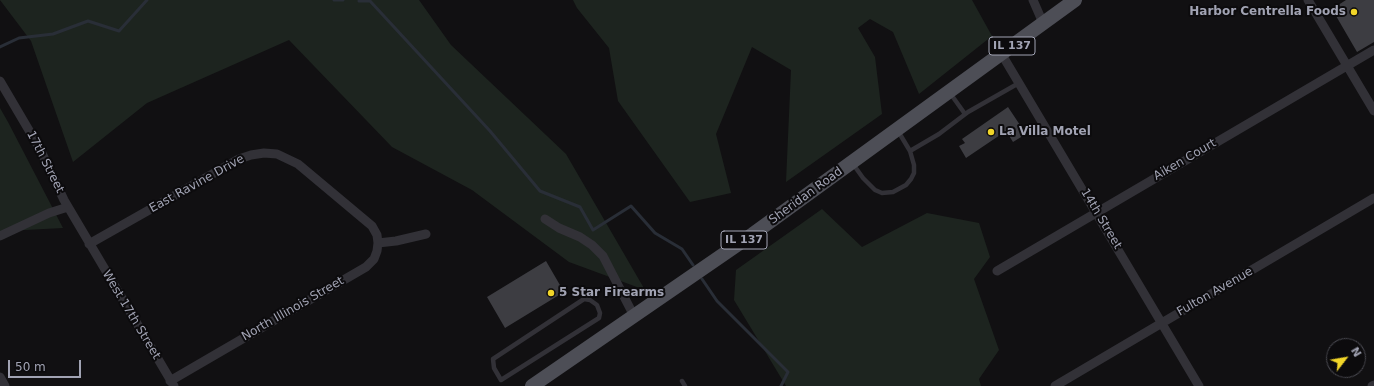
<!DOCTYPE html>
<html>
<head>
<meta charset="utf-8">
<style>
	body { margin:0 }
	#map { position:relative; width:1374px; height:386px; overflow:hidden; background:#111012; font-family:"DejaVu Sans",sans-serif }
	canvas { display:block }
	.north { position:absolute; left:1326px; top:338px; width:40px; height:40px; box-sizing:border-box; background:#0c0b0d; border:1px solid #48484f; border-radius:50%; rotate:59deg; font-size:11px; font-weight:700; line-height:16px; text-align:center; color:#a1a3b3 }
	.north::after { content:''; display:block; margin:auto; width:14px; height:18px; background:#f2d629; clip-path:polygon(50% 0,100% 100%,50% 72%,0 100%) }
	.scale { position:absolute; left:8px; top:360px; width:73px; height:18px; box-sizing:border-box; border:2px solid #a1a3b3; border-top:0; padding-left:5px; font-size:12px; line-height:14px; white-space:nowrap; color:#a1a3b3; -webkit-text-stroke:3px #0c0b0d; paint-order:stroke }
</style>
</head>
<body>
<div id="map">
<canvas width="1374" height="386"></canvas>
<div class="north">N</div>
<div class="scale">50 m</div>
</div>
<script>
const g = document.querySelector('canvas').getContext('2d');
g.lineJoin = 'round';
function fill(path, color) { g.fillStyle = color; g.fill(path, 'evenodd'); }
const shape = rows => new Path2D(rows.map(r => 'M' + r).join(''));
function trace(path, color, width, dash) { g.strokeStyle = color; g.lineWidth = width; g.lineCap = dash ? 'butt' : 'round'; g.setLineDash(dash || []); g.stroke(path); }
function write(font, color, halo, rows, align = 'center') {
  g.font = font + ' "DejaVu Sans",sans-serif'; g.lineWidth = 4; g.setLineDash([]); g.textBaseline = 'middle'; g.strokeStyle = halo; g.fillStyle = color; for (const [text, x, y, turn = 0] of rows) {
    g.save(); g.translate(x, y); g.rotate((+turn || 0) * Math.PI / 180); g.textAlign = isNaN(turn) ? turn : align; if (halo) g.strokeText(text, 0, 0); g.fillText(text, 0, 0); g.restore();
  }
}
fill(shape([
	[0,0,419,0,451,45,566,154,645,290,569,262,472,190,392,147,289,40,147,103,73,162,31,41],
	[573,0,972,0,992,36,919,94,893,32,870,19,858,28,875,57,882,114,786,182,791,70,752,47,716,134,731,193,690,202,618,101,609,48,577,8],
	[0,108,8,122,63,228,6,231,0,234],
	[822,209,862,247,927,213,979,223,990,257,974,279,999,350,979,379,981,386,786,386,734,300,736,270]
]), '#1d241f');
trace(shape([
	[334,0,343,0],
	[359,1,370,1,490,131,540,191,580,207,593,230,631,206,655,233,682,249,693,265],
	[0,47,19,38,53,34,88,21,119,31,147,0],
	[702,279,717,301,788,372,781,386]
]), '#292e37', 3);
fill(shape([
	[1346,0,1374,0,1374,42,1357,52,1332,9],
	[1008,107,1026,134,1013,142,1006,131,966,158,959,146,965,143,962,139],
	[546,261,564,292,505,328,487,297]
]), '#3d3d42');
trace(shape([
	[950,93,965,114],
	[898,131,910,151,939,134,968,112,1019,83],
	[853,164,863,178,875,190,882,193,893,192,906,185,911,179,914,173,914,165,910,151],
	[584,299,590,300,597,305,600,313,599,318,501,380,494,368,493,359,584,299],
	[682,381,685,386]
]), '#323137', 4.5);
trace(shape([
	[1033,0,1043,23],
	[1308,0,1374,111],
	[1001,53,1199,386],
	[0,81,40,149,64,200,174,386],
	[545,219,559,228,580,237,592,245,603,256,634,316],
	[0,236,49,213,68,207],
	[378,243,396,241,426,234],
	[89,244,239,159,251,155,264,153,277,154,298,164,372,226,377,235,378,243,377,251,374,259,366,267,170,381],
	[997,271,1374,50],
	[0,377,5,386],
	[1055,386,1374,198],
	[1372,386,1374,385]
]), '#323137', 9);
trace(shape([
	[532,386,753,234,1075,0]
]), '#4d4e56', 14);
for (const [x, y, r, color] of [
	[1354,12,4,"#f2d629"],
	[991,132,4,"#f2d629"],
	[551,293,4,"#f2d629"]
]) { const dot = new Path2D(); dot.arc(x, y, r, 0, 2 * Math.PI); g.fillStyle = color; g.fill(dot); trace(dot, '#0c0b0d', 1.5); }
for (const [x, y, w] of [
	[1012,46,46],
	[744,240,46]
]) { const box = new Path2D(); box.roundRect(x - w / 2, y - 9, w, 18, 3); g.fillStyle = '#0c0b0d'; g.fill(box); trace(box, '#a1a3b3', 1); }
write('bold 11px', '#a1a3b3', null, [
	["IL 137",1012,46],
	["IL 137",744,240]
]);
write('bold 12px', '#a1a3b3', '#0c0b0d', [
	["Harbor Centrella Foods",1346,12,"right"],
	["La Villa Motel",999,132],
	["5 Star Firearms",559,293]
], 'left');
write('12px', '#a1a3b3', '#0c0b0d', [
	["Aiken Court",1185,160,-30],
	["17th Street",45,162,63],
	["East Ravine Drive",197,184,-29],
	["Sheridan Road",806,196,-36],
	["14th Street",1101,219,59],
	["Fulton Avenue",1215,292,-30],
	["North Illinois Street",293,309,-30],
	["West 17th Street",131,315,59]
]);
</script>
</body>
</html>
